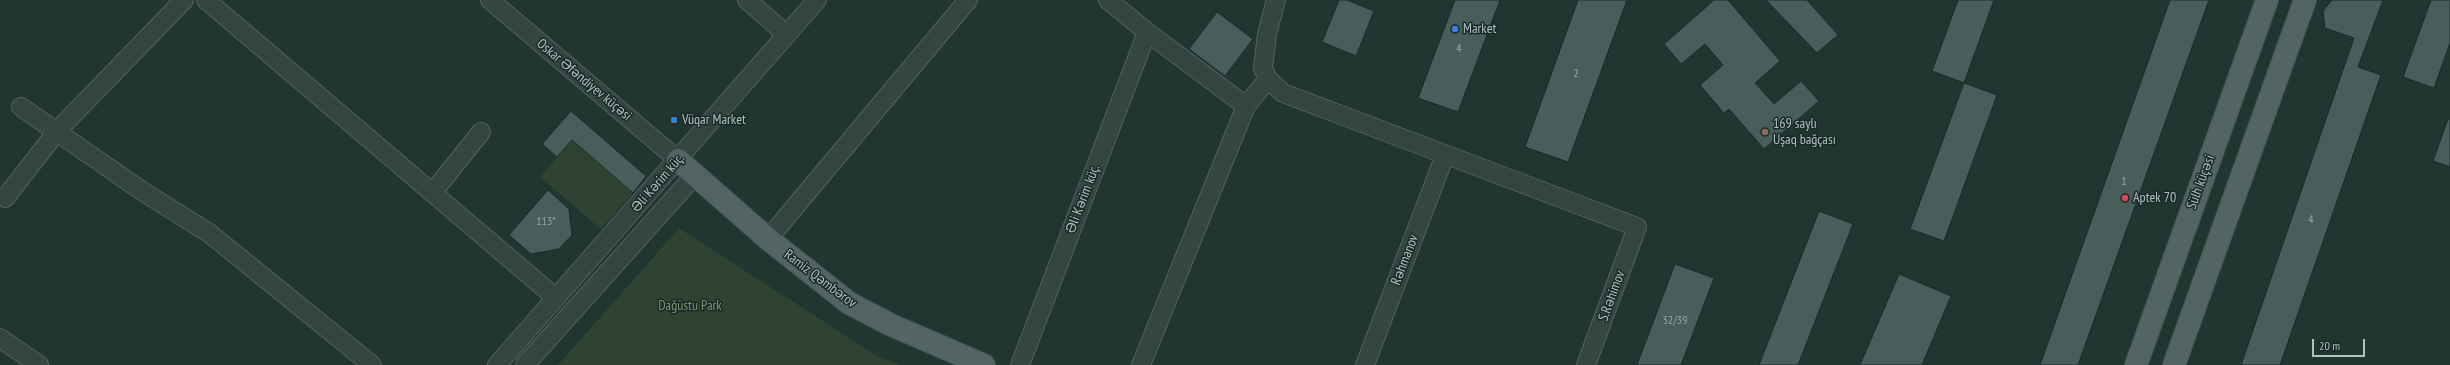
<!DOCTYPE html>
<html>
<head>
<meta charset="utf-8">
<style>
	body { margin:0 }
	#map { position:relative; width:2450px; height:365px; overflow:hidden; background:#213531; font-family:"PT Sans Narrow",sans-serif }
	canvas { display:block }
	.scale { position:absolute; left:2312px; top:339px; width:53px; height:18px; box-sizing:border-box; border:2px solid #aec2bf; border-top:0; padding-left:5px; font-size:12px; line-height:14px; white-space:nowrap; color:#aec2bf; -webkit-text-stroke:3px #192a27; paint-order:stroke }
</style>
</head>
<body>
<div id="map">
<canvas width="2450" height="365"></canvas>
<div class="scale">20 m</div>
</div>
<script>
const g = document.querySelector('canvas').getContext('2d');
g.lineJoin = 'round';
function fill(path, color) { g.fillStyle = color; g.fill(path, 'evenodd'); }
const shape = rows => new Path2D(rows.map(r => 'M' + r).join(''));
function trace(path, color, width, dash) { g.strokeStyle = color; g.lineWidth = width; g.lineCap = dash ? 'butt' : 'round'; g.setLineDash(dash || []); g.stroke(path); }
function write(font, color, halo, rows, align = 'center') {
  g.font = font + ' "PT Sans Narrow",sans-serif'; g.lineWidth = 3; g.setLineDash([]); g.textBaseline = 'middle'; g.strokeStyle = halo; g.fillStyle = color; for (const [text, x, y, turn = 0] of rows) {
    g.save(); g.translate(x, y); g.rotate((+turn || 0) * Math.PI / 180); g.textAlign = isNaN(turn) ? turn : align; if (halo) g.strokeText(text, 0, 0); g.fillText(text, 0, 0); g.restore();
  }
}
fill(shape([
	[572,140,633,193,601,229,540,177],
	[679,228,877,356,900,365,558,365]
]), '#2f4332');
const building = shape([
	[1339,0,1347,0,1374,11,1356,56,1322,42,1339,0],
	[1455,0,1500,0,1458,112,1418,98,1455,0],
	[1578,0,1627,0,1568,162,1525,147,1578,0],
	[1714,0,1728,0,1780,61,1755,83,1774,104,1801,81,1819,101,1764,149,1729,109,1724,113,1700,85,1723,65,1705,44,1681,64,1664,44,1714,0],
	[1766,0,1807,0,1838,35,1817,53,1766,0],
	[1958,0,1994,0,1964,83,1932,71,1958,0],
	[2170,0,2209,0,2078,365,2040,365,2170,0],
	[2332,0,2383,0,2358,67,2381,75,2280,365,2241,365,2354,38,2325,28,2323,11,2332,0],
	[2431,0,2450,0,2450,43,2434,88,2403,77,2431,0],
	[1217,12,1253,39,1225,76,1189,49,1217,12],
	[1964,83,1997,95,1944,241,1910,229,1964,83],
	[571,111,646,176,633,193,572,140,557,157,542,144,571,111],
	[2448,119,2450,119,2450,167,2433,161,2448,119],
	[548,190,569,209,572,235,559,249,531,254,509,235,548,190],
	[1819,211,1853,224,1798,365,1759,365,1819,211],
	[1675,264,1714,278,1681,365,1637,365,1675,264],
	[1899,274,1951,296,1922,365,1860,365,1899,274]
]);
fill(building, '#475e5a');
trace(building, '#1b2c29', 1);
const minor = shape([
	[206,0,556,298],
	[490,0,678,160],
	[747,0,787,35],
	[1108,0,1147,32,1246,106,1268,79],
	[1276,0,1267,34,1263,68,1268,79,1283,93,1637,227,1586,365],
	[21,107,142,191,209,233,372,365],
	[433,192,481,132],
	[5,198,58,130,184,0],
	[768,239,968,0],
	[0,338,39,365],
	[497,365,817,0],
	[525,365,695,175],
	[1020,365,1147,32],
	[1141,365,1246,106],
	[1365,365,1445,155]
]);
const major = shape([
	[678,160,768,239,849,303,891,325,984,365],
	[2136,365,2267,0],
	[2174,365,2305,0]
]);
trace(minor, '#516360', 20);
trace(major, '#40524f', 24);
trace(minor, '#344542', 18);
trace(major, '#526562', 22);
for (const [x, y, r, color] of [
	[1455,29,4,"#3f7fe0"],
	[674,120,4,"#3f7fe0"],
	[1765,132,4,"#8d6e63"],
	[2125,198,4,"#e0444e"]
]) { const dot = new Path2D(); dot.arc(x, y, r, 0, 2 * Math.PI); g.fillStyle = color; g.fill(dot); trace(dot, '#192a27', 1.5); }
write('12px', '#94a9a6', null, [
	["4",1459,49],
	["2",1576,74],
	["1",2124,182],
	["4",2311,220],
	["113*",546,222],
	["32/39",1675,321]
]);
write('14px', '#aec2bf', '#192a27', [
	["Market",1463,29],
	["Vüqar Market",682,120],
	["169 saylı",1773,124],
	["Uşaq bağçası",1773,140],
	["Aptek 70",2133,198]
], 'left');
write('14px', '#aec2bf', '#192a27', [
	["Oskar Əfəndiyev küçəsi",584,80,40],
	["Sülh küçəsi",2201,182,-70],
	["Əli Kərim küç.",658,183,-49],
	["Əli Kərim küç.",1083,199,-69],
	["Rəhmanov",1405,260,-69],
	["Ramiz Qəmbərov",820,279,37],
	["S.Rəhimov",1612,296,-70]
]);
write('14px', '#84966f', '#192a27', [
	["Dağüstu Park",690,306]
]);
</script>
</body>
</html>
